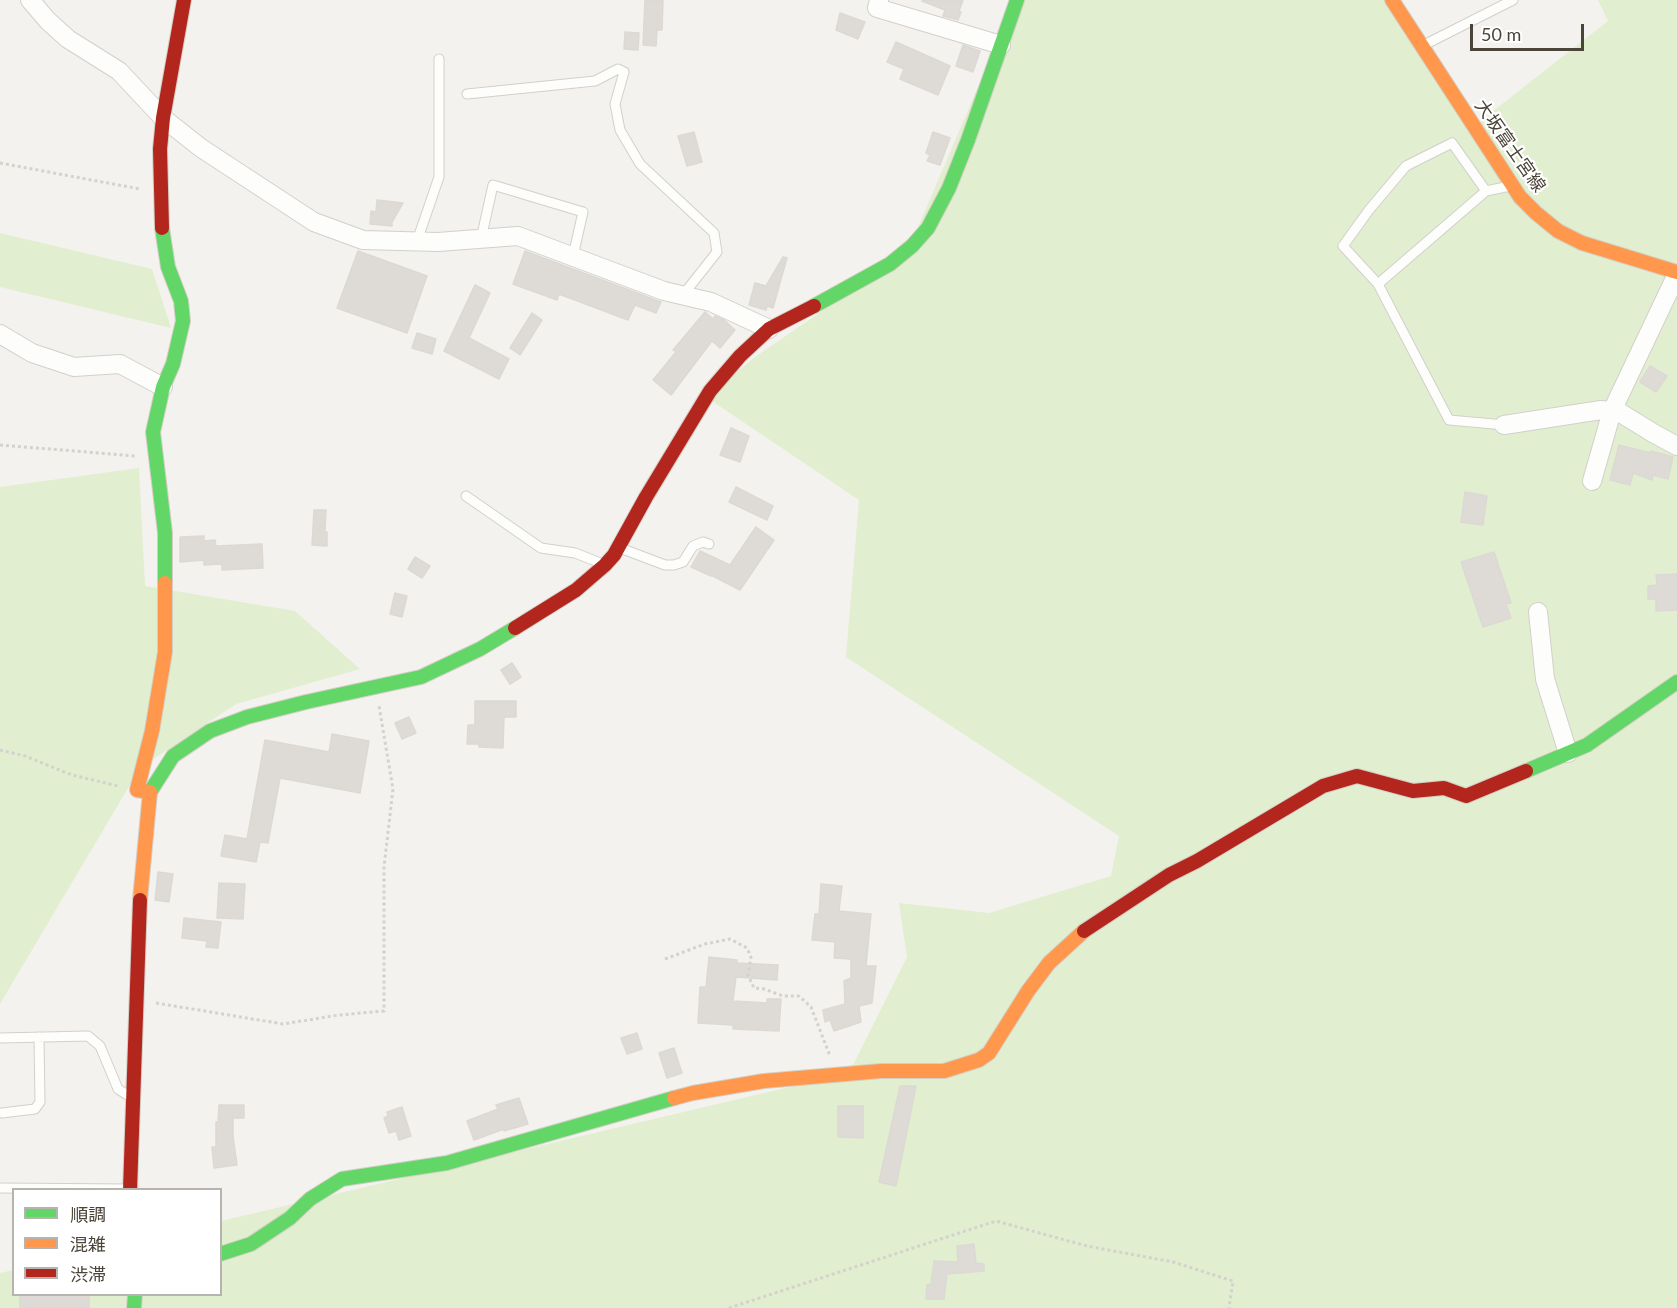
<!DOCTYPE html>
<html>
<head>
<meta charset="utf-8">
<style>
	body { margin:0 }
	#map { position:relative; width:1677px; height:1308px; overflow:hidden; background:#f4f2ee; font-family:Lato,"Noto Sans JP",sans-serif }
	canvas { display:block }
	.legend { position:absolute; left:12px; top:1188px; width:210px; height:108px; box-sizing:border-box; background:#fff; border:2px solid #b7b4b0; margin:0; padding:8px 10px; list-style:none; font-size:18px; color:#4b4439 }
	.legend li { display:flex; align-items:center; gap:12px; height:30px }
	.legend b { width:30px; border:2px solid #b7b4b0 }
	.scale { position:absolute; left:1470px; top:24px; width:114px; height:27px; box-sizing:border-box; border:3px solid #4b4439; border-top:0; padding-left:8px; font-size:18px; line-height:21px; white-space:nowrap; color:#4b4439; -webkit-text-stroke:4px #fff; paint-order:stroke }
</style>
</head>
<body>
<div id="map">
<canvas width="1677" height="1308"></canvas>
<ul class="legend">
<li><b style="height:8px;background:#63d668"></b>順調</li>
<li><b style="height:8px;background:#ff974d"></b>混雑</li>
<li><b style="height:8px;background:#b3261e"></b>渋滞</li>
</ul>
<div class="scale">50 m</div>
</div>
<script>
const g = document.querySelector('canvas').getContext('2d');
g.lineJoin = 'round';
function fill(path, color) { g.fillStyle = color; g.fill(path, 'evenodd'); }
const shape = rows => new Path2D(rows.map(r => 'M' + r).join(''));
function trace(path, color, width, dash) { g.strokeStyle = color; g.lineWidth = width; g.lineCap = dash ? 'butt' : 'round'; g.setLineDash(dash || []); g.stroke(path); }
function write(font, color, halo, rows, align = 'center') {
  g.font = font + ' Lato,"Noto Sans JP",sans-serif'; g.lineWidth = 4.5; g.setLineDash([]); g.textBaseline = 'middle'; g.strokeStyle = halo; g.fillStyle = color; for (const [text, x, y, turn = 0] of rows) {
    g.save(); g.translate(x, y); g.rotate((+turn || 0) * Math.PI / 180); g.textAlign = isNaN(turn) ? turn : align; if (halo) g.strokeText(text, 0, 0); g.fillText(text, 0, 0); g.restore();
  }
}
fill(shape([
	[1015,0,1397,0,1474,126,1608,21,1598,0,1677,0,1677,1308,0,1308,0,1273,13,1270,14,1294,220,1294,221,1221,849,1073,907,957,899,903,989,913,1111,876,1119,836,846,657,859,500,706,397,755,357,907,253],
	[0,233,152,269,171,328,0,287],
	[139,468,145,586,295,611,360,669,236,704,140,768,0,1004,0,487]
]), '#e1eecf');
const building = shape([
	[645,0,663,0,662,30,657,30,656,46,643,45,645,0],
	[922,0,963,0,959,11,961,12,958,20,943,16,945,10,922,1,922,0],
	[840,13,865,22,858,39,836,30,840,13],
	[625,32,639,33,638,50,624,49,625,32],
	[896,42,950,66,938,95,900,79,904,69,887,62,896,42],
	[963,45,980,51,973,72,956,66,963,45],
	[694,132,702,162,687,166,678,136,694,132],
	[933,132,950,138,940,165,927,161,930,155,926,153,933,132],
	[377,200,403,203,392,222,392,226,370,224,371,211,376,212,377,200],
	[358,251,427,276,407,333,337,308,358,251],
	[525,251,661,302,656,313,635,305,628,320,559,294,557,300,513,284,525,251],
	[783,257,787,258,773,308,767,306,766,310,749,305,755,283,766,286,783,257],
	[475,285,490,293,469,338,509,359,499,379,444,351,475,285],
	[705,312,713,319,715,316,724,320,735,330,720,348,712,341,671,395,653,380,676,352,673,350,705,312],
	[532,313,542,320,520,355,510,348,532,313],
	[417,333,436,339,432,354,412,348,417,333],
	[1650,366,1667,376,1656,392,1640,382,1650,366],
	[731,428,749,436,740,462,720,455,731,428],
	[1619,445,1651,453,1651,451,1673,457,1668,479,1653,475,1652,480,1633,473,1630,485,1610,480,1619,445],
	[736,487,773,506,767,520,729,502,736,487],
	[1465,492,1487,496,1483,525,1461,522,1465,492],
	[314,510,326,510,325,532,327,532,327,546,312,545,314,510],
	[756,527,774,540,740,590,711,575,711,576,691,567,700,551,730,565,756,527],
	[204,536,204,541,215,540,216,546,262,544,263,568,222,570,222,564,204,565,204,560,180,562,180,537,204,536],
	[1494,552,1511,603,1506,604,1511,618,1483,627,1461,562,1494,552],
	[415,557,430,566,422,578,408,569,415,557],
	[1677,574,1677,610,1656,611,1656,599,1648,599,1648,586,1657,585,1656,575,1677,574],
	[395,593,407,596,402,617,390,614,395,593],
	[512,663,521,677,510,684,501,670,512,663],
	[475,701,516,701,516,717,504,717,503,748,479,747,479,744,467,744,468,725,475,725,475,701],
	[409,717,416,733,402,739,395,723,409,717],
	[332,734,369,741,360,793,280,778,268,843,260,842,256,862,221,856,225,835,247,839,265,740,329,752,332,734],
	[158,872,173,874,169,902,155,900,158,872],
	[219,883,245,884,243,919,217,918,219,883],
	[821,884,842,886,839,911,871,914,866,966,876,966,872,1003,859,1006,861,1022,834,1031,830,1020,825,1022,823,1010,845,1004,844,981,851,978,851,959,834,958,835,942,812,940,815,914,819,914,821,884],
	[184,918,221,922,218,948,206,947,207,941,182,938,184,918],
	[709,957,737,960,737,963,778,965,777,980,736,977,733,1001,767,1003,767,999,781,999,779,1031,733,1029,733,1025,698,1023,700,987,706,987,709,957],
	[637,1033,642,1049,627,1054,621,1038,637,1033],
	[674,1048,682,1073,667,1078,659,1053,674,1048],
	[900,1086,916,1086,896,1186,879,1182,900,1086],
	[519,1098,528,1124,504,1131,504,1129,474,1140,467,1121,498,1109,496,1105,519,1098],
	[219,1105,244,1105,244,1118,233,1118,233,1136,237,1165,214,1168,212,1147,216,1147,216,1122,218,1122,219,1105],
	[838,1106,863,1106,863,1138,838,1137,838,1106],
	[402,1107,411,1136,399,1140,396,1131,389,1133,384,1118,388,1116,387,1112,402,1107],
	[974,1244,976,1263,984,1264,984,1271,947,1274,944,1299,926,1299,927,1285,931,1284,934,1261,958,1262,957,1246,974,1244],
	[20,1294,89,1294,89,1308,20,1308,20,1294]
]);
fill(building, '#dedbd6');
trace(building, '#dcd9d4', 1.5);
const lane = shape([
	[1424,45,1513,0],
	[467,94,595,81,618,69,624,72,615,104,620,130,640,164,714,233,717,252,683,295],
	[481,239,493,185,583,212,573,256],
	[417,241,439,177,439,59],
	[1378,284,1343,246,1369,210,1406,166,1452,143,1486,191],
	[1505,425,1449,420,1378,284,1486,191,1510,186],
	[466,496,541,548,575,553,603,564],
	[620,548,665,565,674,565,683,562,693,546,703,542,709,544],
	[0,1038,88,1036,100,1046,118,1089,129,1096],
	[2,1113,35,1109,40,1102,39,1037],
	[0,1188,127,1189]
]);
const street = shape([
	[30,0,48,21,68,39,119,71,163,118,201,148,314,222,363,240,438,242,518,236,664,291,711,302,769,329],
	[879,0,877,8,1001,45],
	[0,334,32,353,74,367,120,364,163,387],
	[1504,425,1601,410,1619,412,1653,433,1677,446],
	[1592,481,1612,411,1677,274],
	[1538,612,1545,679,1568,753]
]);
const fast = shape([
	[162,228,168,267,181,301,183,321,173,364,163,387,153,432,165,533,165,583],
	[814,306,890,264,912,246,928,228,949,188,968,140,1017,0],
	[1526,771,1587,745,1677,682],
	[150,792,173,756,210,731,247,717,306,702,421,677,480,649,515,628],
	[220,1254,251,1244,290,1218,310,1199,342,1179,447,1163,674,1098],
	[134,1308,135,1294]
]);
const slow = shape([
	[1392,0,1520,197,1536,213,1558,231,1582,243,1677,272],
	[140,900,150,792,137,790,152,731,165,652,165,583],
	[674,1098,693,1093,764,1081,881,1071,944,1071,979,1060,989,1053,1028,991,1049,963,1084,931]
]);
const jam = shape([
	[162,228,160,149,163,118,184,0],
	[515,628,576,590,605,565,614,555,646,497,710,391,740,356,769,329,814,306],
	[1084,931,1169,875,1197,861,1323,786,1357,776,1413,791,1444,788,1466,796,1526,771],
	[130,1190,140,900]
]);
trace(lane, '#d2d0cb', 11);
trace(street, '#d2d0cb', 20);
trace(fast, '#d3cfc5', 16);
trace(slow, '#d3cfc5', 16);
trace(jam, '#d3cfc5', 16);
trace(shape([
	[0,163,140,189],
	[0,445,136,456],
	[0,750,25,756,72,775,118,786],
	[665,959,705,944,730,939,747,948,751,957,748,975,754,988,764,989,783,996,799,996,811,1007,830,1056],
	[156,1003,283,1024,339,1015,384,1011,384,867,393,789,379,706],
	[729,1308,996,1221,1087,1246,1173,1262,1233,1281,1229,1308]
]), '#d3d2cc', 3, [3, 3]);
trace(lane, '#fdfdfc', 9);
trace(street, '#fdfdfc', 18);
trace(fast, '#63d668', 14);
trace(slow, '#ff974d', 14);
trace(jam, '#b3261e', 14);
write('18px', '#4b4439', '#fff', [
	["大坂富士宮線",1510,146,55]
]);
</script>
</body>
</html>
